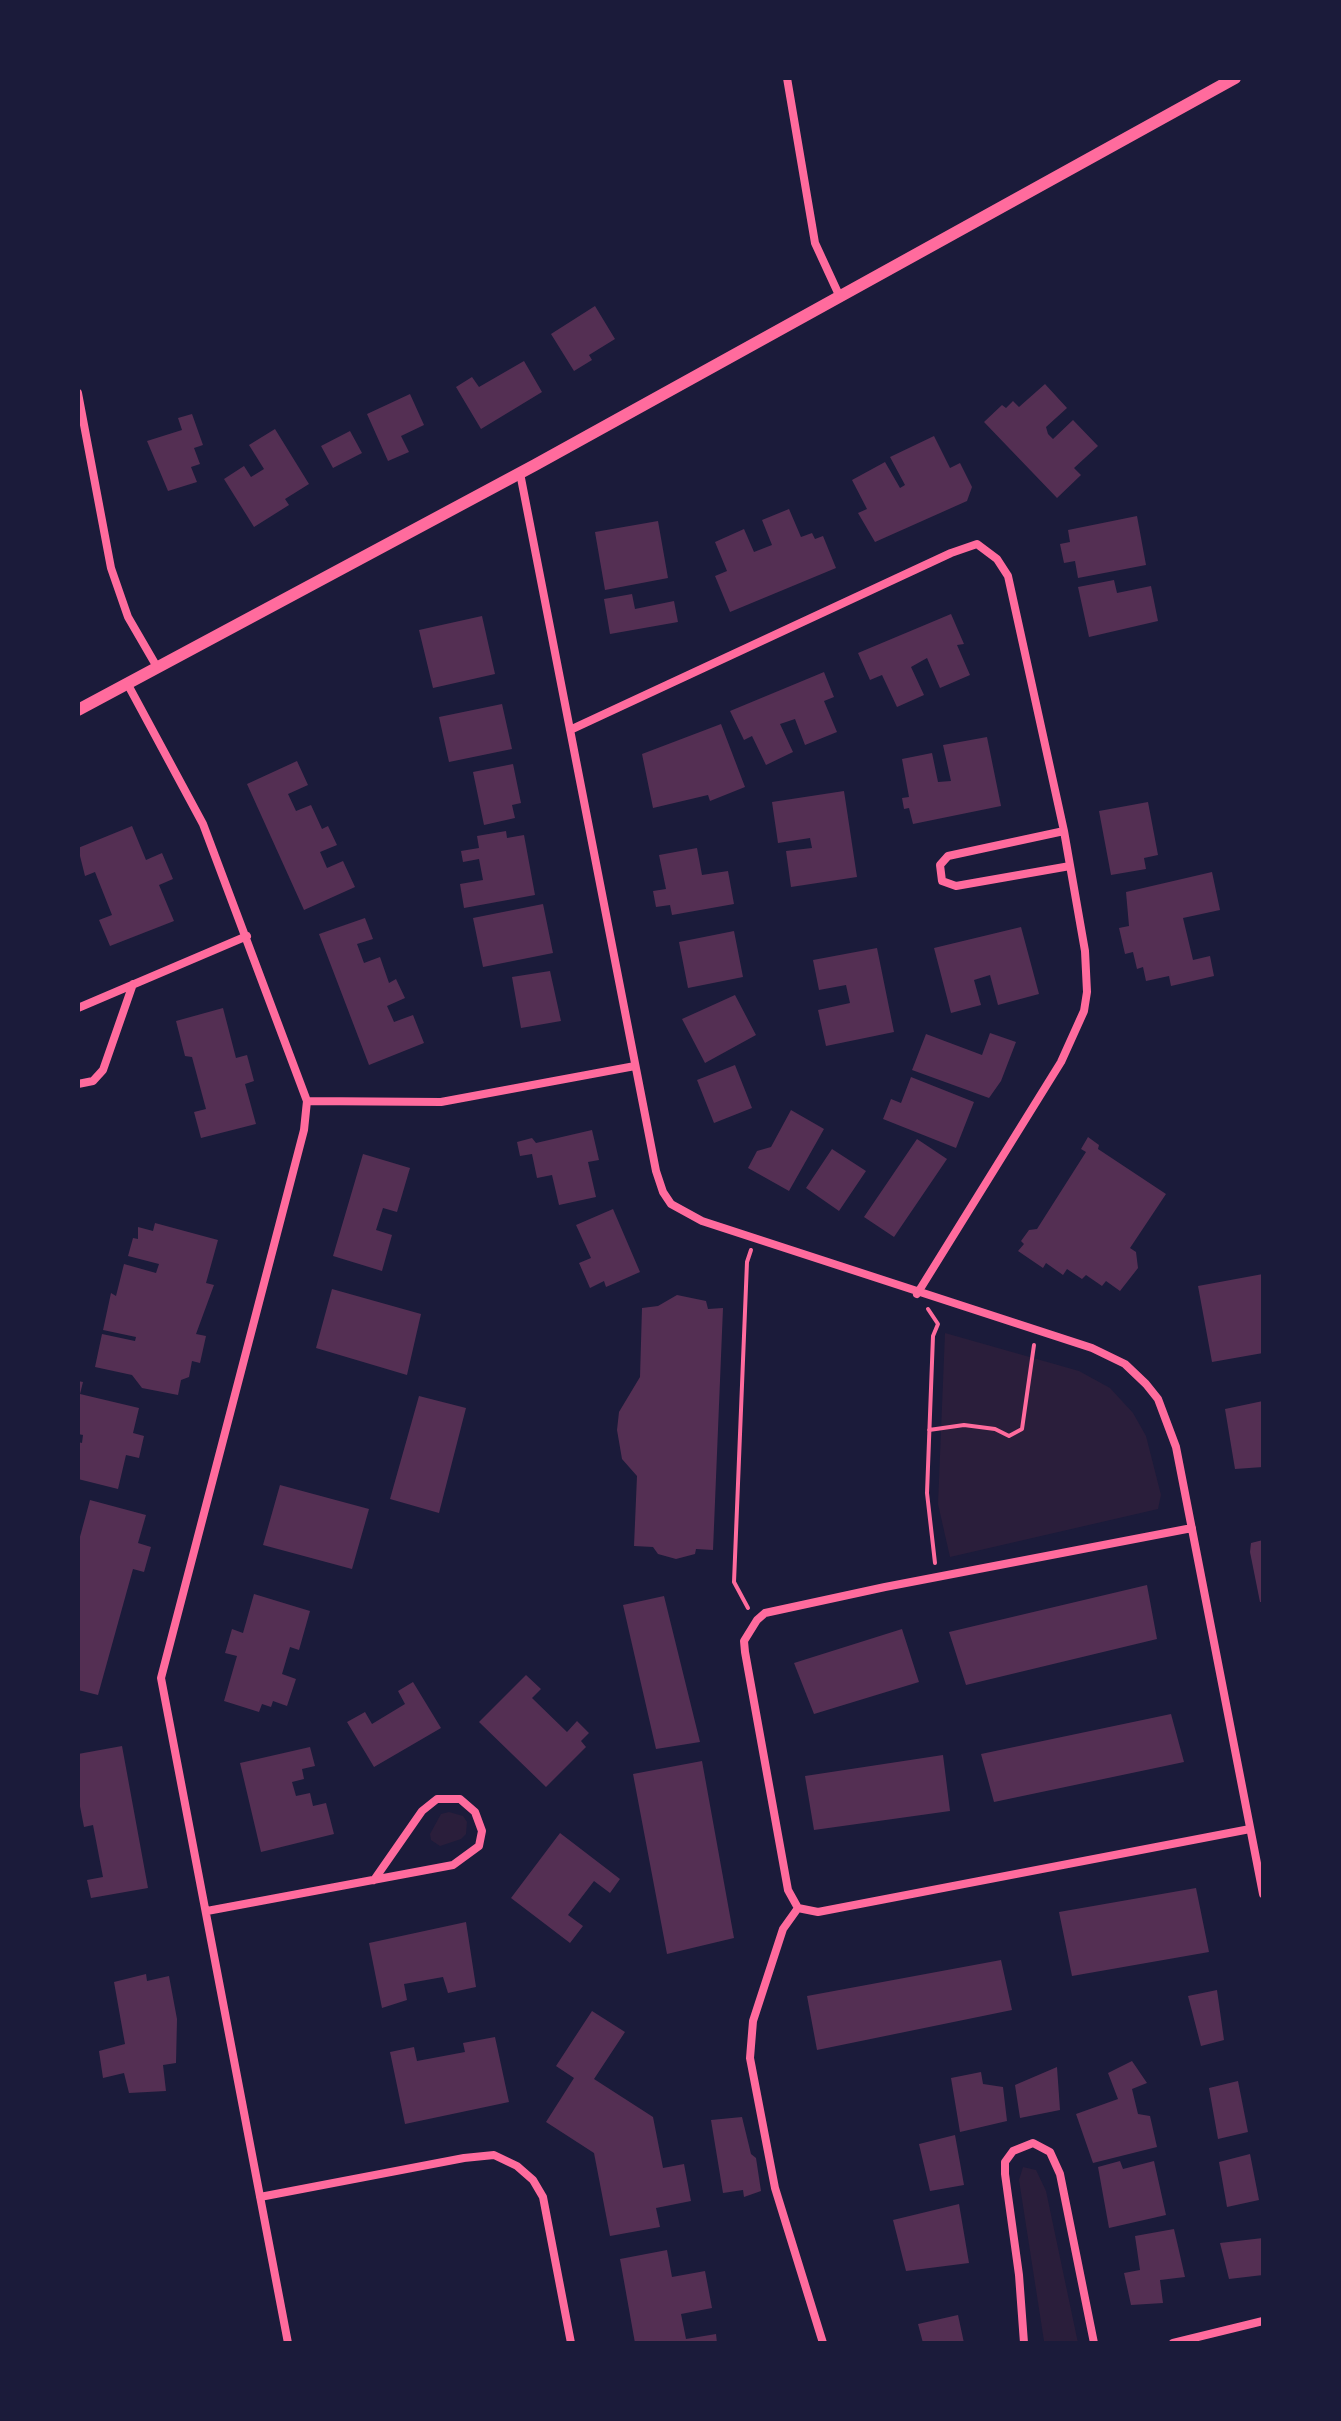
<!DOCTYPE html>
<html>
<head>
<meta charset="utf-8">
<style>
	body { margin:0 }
	#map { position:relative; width:1341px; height:2421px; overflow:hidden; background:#1b1b3a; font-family:"Space Grotesk",sans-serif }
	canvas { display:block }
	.frame { position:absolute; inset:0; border:80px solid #1b1b3a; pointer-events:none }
</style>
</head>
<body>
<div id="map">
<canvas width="1341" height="2421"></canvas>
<div class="frame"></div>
</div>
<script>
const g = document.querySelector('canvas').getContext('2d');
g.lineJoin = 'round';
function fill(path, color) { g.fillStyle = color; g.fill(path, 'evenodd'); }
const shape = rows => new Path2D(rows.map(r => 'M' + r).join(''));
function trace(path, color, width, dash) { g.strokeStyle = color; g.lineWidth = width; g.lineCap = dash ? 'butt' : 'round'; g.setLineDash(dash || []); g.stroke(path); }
fill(shape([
	[945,1333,1079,1371,1110,1388,1133,1413,1146,1436,1161,1495,1158,1509,950,1557,938,1504],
	[449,1812,463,1816,467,1822,466,1834,461,1839,440,1846,431,1840,430,1834,441,1814],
	[1023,2167,1036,2170,1046,2191,1078,2343,1044,2341,1019,2180]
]), '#2a1e3b');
fill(shape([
	[595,306,615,339,589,355,592,360,574,371,551,334],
	[524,361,542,392,481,429,456,387,472,377,479,387],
	[1045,384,1067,408,1046,427,1048,434,1053,439,1073,420,1098,446,1074,468,1081,475,1057,498,984,422,1002,405,1006,408,1013,401,1019,407],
	[410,394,424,425,401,436,409,452,388,461,367,414],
	[192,414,203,445,194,448,200,464,191,467,197,482,168,491,147,441,182,430,178,418],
	[275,429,309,484,285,499,289,505,254,527,224,479,244,466,251,477,264,469,249,445],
	[350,431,362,453,333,468,321,446],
	[934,436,950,468,960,463,972,487,967,501,875,542,858,513,867,509,852,480,885,462,900,488,905,485,890,457],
	[789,509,801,537,812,533,815,539,823,536,836,568,730,612,715,576,727,571,715,542,744,529,754,552,772,545,762,520],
	[1137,516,1146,565,1078,578,1075,561,1064,563,1060,544,1070,542,1068,530],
	[658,521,668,578,605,590,595,532],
	[1114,580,1117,593,1151,586,1158,621,1089,637,1078,587],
	[632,594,635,609,674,601,678,622,610,634,604,599],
	[951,614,964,644,957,645,970,675,940,688,927,658,911,667,924,695,897,707,882,675,870,680,858,653],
	[482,616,495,674,433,688,419,630],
	[824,672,834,697,824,701,837,732,805,745,795,719,780,724,793,752,766,765,752,736,744,740,730,711],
	[502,704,512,749,449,762,439,717],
	[721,724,745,787,710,801,708,795,653,808,642,754],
	[987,737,1001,806,913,824,909,808,904,809,902,798,909,797,902,759,932,753,938,782,951,781,943,745],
	[297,761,308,785,288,794,296,811,311,805,322,829,328,826,337,845,320,852,327,868,343,861,355,887,304,910,247,784],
	[513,764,521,803,512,805,515,818,484,825,473,772],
	[844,791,857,877,791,887,786,851,812,848,810,838,778,843,772,802],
	[1148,802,1158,855,1144,858,1146,869,1111,875,1099,811],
	[132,826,146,860,162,853,173,879,159,885,174,921,110,946,99,920,112,915,95,872,85,876,78,848],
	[506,831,507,838,524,835,535,895,464,908,460,884,483,880,479,859,463,862,461,851,479,848,477,836],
	[697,848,702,875,728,871,734,904,672,915,670,905,656,907,653,891,666,889,659,855],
	[1212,872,1220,910,1183,918,1193,960,1210,956,1214,976,1171,986,1169,976,1146,981,1143,967,1137,969,1133,952,1125,954,1119,928,1129,926,1126,892],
	[543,904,553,953,483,967,473,918],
	[365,918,373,939,357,944,364,963,380,957,389,983,396,979,405,998,387,1006,394,1022,413,1015,424,1043,369,1065,319,934],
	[1021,927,1039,994,998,1005,990,975,974,980,981,1005,951,1013,934,948],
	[734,931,743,977,688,988,679,942],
	[877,948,894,1032,826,1046,818,1010,850,1003,846,985,819,990,813,960],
	[550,971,561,1021,521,1028,512,977],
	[735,995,756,1035,705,1063,682,1019],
	[223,1008,236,1058,247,1055,254,1081,245,1084,256,1124,201,1138,194,1112,206,1109,192,1057,185,1056,176,1021],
	[990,1033,1016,1042,1001,1081,989,1098,912,1070,926,1034,982,1055],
	[735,1065,752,1108,714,1123,697,1080],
	[911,1077,974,1102,956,1148,883,1119,891,1099,901,1103],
	[791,1110,824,1129,789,1191,748,1168,757,1151,771,1147],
	[592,1130,599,1160,588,1162,596,1197,559,1205,552,1175,537,1178,532,1154,520,1156,517,1142,532,1138,536,1143],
	[1088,1137,1099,1145,1098,1149,1166,1194,1130,1248,1136,1252,1138,1268,1120,1291,1106,1281,1102,1286,1086,1275,1082,1279,1067,1269,1063,1275,1046,1263,1043,1268,1018,1251,1024,1244,1021,1241,1029,1230,1037,1229,1086,1152,1081,1149],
	[917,1139,947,1159,894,1237,864,1217],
	[832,1149,866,1171,839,1211,806,1188],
	[363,1154,410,1168,397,1212,383,1208,376,1230,392,1235,382,1271,333,1256],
	[613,1209,640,1272,606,1287,604,1281,590,1288,579,1263,591,1258,576,1225],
	[155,1223,218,1240,206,1283,214,1285,196,1334,206,1336,200,1363,192,1361,189,1377,181,1380,178,1395,142,1388,132,1375,95,1367,102,1334,135,1341,136,1337,103,1330,111,1293,116,1296,124,1264,156,1273,159,1264,128,1256,133,1238,138,1239,138,1227,153,1231],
	[1263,1274,1263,1353,1212,1362,1198,1286],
	[332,1289,421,1314,407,1375,316,1348],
	[677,1295,706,1301,708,1309,723,1308,713,1550,696,1549,695,1554,676,1559,658,1554,653,1547,634,1546,637,1476,622,1459,617,1430,619,1412,640,1377,642,1308,658,1306],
	[78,1381,83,1382,80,1394,139,1408,133,1433,144,1436,139,1458,126,1455,118,1489,78,1479,78,1442,82,1443,83,1435,78,1434],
	[419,1396,466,1408,439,1513,390,1499],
	[1263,1401,1263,1467,1235,1469,1225,1409],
	[280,1485,369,1509,352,1569,263,1545],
	[90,1500,146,1515,138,1543,151,1547,144,1572,133,1569,98,1695,78,1690,78,1544],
	[1263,1540,1263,1602,1260,1602,1250,1552,1251,1543],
	[1147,1585,1157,1639,966,1685,949,1632],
	[254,1594,310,1611,299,1650,290,1647,282,1674,296,1679,287,1706,273,1701,271,1707,262,1704,259,1712,224,1701,237,1656,225,1653,232,1629,243,1633],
	[664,1596,700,1742,656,1749,623,1605],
	[902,1629,919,1682,814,1714,794,1663],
	[526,1675,541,1689,532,1698,567,1732,577,1721,589,1733,581,1741,586,1747,546,1787,479,1722],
	[413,1682,441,1728,374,1767,347,1722,365,1712,372,1724,405,1704,398,1691],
	[1171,1714,1184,1762,994,1802,981,1754],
	[122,1746,148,1888,91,1898,87,1880,103,1877,93,1825,84,1827,78,1796,78,1754],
	[310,1747,315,1766,302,1769,304,1779,292,1782,296,1796,310,1793,313,1806,326,1803,334,1834,261,1852,240,1763],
	[943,1755,950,1811,814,1830,805,1776],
	[702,1761,734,1938,667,1954,633,1774],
	[560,1833,620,1879,610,1893,594,1881,568,1915,583,1926,570,1943,511,1898],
	[1196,1888,1209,1952,1072,1976,1059,1912],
	[466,1922,476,1987,448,1993,443,1977,404,1984,407,2000,382,2008,369,1943],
	[1001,1960,1012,2010,817,2050,807,1996],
	[146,1974,147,1981,169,1976,177,2019,176,2063,163,2065,166,2091,129,2093,124,2073,103,2078,99,2051,125,2044,114,1982],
	[1217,1990,1224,2040,1201,2046,1188,1996],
	[592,2011,625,2032,594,2079,653,2117,663,2168,684,2164,691,2201,656,2208,660,2227,610,2236,594,2153,546,2122,574,2078,556,2066],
	[495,2037,509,2102,405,2124,390,2052,414,2047,417,2061,465,2052,463,2043],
	[1132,2061,1147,2083,1132,2089,1138,2114,1150,2116,1157,2147,1093,2163,1076,2114,1118,2099,1108,2073],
	[1057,2067,1060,2110,1020,2118,1015,2085],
	[981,2072,983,2084,1003,2087,1007,2121,960,2132,951,2078],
	[1238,2081,1248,2132,1218,2139,1209,2088],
	[742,2117,751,2154,756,2158,761,2191,744,2197,743,2190,723,2193,711,2120],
	[955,2135,964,2185,930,2191,919,2144],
	[1250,2154,1259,2200,1227,2207,1219,2162],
	[1120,2161,1123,2169,1154,2161,1166,2215,1109,2228,1098,2167],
	[959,2204,969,2263,906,2271,893,2220],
	[1174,2229,1185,2277,1160,2280,1163,2303,1131,2305,1124,2273,1140,2270,1135,2236],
	[1263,2238,1263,2275,1229,2279,1220,2243],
	[667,2250,672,2277,705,2271,712,2308,681,2314,686,2339,716,2334,717,2343,635,2343,620,2259],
	[958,2315,964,2343,923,2343,918,2324]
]), '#542f53');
trace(shape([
	[928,1309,938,1324,933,1336,927,1493,935,1563],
	[929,1430,964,1425,995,1429,1009,1436,1022,1429,1034,1345],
	[748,1608,734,1582,747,1262,751,1250]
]), '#ff6b9d', 4);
trace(shape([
	[787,78,815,243,839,295],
	[78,393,111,568,128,617,157,667],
	[520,473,656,1171,663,1192,671,1204,702,1221,1092,1348,1125,1364,1146,1384,1158,1399,1176,1447,1263,1894],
	[127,683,203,824,307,1101,304,1130,161,1678,288,2343],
	[570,730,951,553,977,544,997,559,1008,576,1064,831,1085,951,1087,992,1084,1011,1061,1062,917,1294],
	[1064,831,948,856,940,865,942,881,956,886,1070,866],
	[78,1008,247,936],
	[78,1084,93,1081,103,1070,133,984],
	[307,1101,441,1102,635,1066],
	[1192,1528,885,1587,765,1613,757,1620,744,1641,745,1652,788,1890,798,1908,818,1912,1250,1829],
	[798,1908,783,1929,753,2021,750,2058,775,2188,823,2343],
	[207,1911,453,1865,479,1846,482,1831,475,1812,460,1799,437,1799,422,1811,374,1880],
	[260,2197,464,2158,494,2155,517,2166,533,2180,543,2197,571,2343],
	[1024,2343,1019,2275,1005,2174,1005,2162,1013,2151,1033,2143,1050,2152,1060,2174,1094,2343],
	[1173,2343,1263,2321]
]), '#ff6b9d', 8);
trace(shape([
	[78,710,535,465,1235,78]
]), '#ff6b9d', 12);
</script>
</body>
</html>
